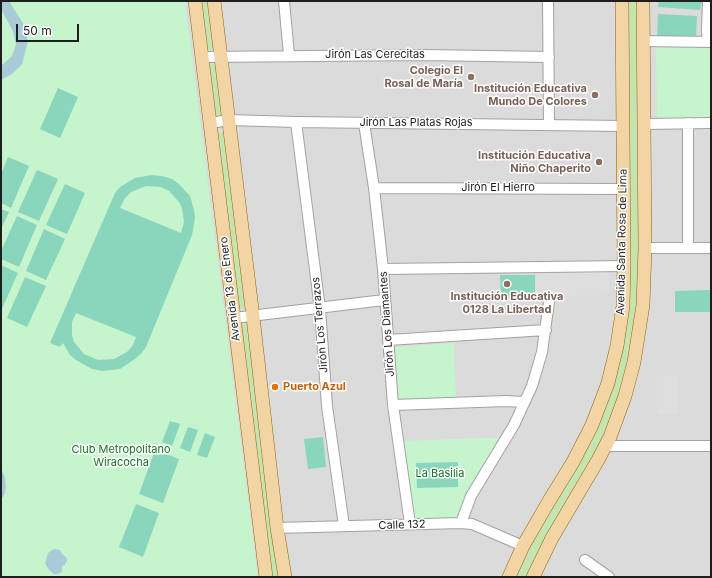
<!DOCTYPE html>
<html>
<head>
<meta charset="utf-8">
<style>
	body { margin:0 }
	#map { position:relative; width:712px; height:578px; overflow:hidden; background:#eeebe5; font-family:Inter,sans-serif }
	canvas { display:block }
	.frame { position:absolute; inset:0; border:2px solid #1e1e1e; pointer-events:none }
	.scale { position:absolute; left:16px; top:24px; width:63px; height:18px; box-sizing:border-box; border:2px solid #1e1e1e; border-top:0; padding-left:5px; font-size:12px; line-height:14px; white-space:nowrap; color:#1e1e1e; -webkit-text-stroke:3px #fff; paint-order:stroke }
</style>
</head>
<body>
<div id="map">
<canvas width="712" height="578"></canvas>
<div class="frame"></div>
<div class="scale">50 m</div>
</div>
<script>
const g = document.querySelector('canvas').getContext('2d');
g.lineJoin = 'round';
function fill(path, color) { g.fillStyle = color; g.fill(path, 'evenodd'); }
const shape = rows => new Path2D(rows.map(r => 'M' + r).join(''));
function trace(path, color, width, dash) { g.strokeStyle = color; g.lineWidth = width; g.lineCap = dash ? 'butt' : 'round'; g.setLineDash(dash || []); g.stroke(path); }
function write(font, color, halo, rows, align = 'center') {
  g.font = font + ' Inter,sans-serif'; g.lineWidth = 3; g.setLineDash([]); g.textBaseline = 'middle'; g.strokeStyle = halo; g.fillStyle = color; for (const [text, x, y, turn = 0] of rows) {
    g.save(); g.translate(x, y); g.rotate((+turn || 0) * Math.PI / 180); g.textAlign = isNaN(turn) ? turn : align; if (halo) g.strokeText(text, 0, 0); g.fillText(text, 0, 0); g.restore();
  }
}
fill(shape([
	[1,1,711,1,711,577,1,577]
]), '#dcdbdb');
fill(shape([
	[199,1,211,1,217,50,208,50,205,48],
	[628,1,639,1,640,281,627,373,600,446,527,577,513,577,618,361],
	[218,64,225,117,213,119,206,65],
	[223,132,227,133,246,307,240,308,237,305,217,134],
	[239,320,251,321,280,577,270,577]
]), '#c6e4af');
fill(shape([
	[1,1,185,1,258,577,1,577],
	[656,45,711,46,711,118,657,119],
	[454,343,456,399,399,401,394,347],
	[484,438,502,438,458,521,413,522,401,441]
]), '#c6f4cc');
fill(shape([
	[659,1,702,1,700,10,658,7],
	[658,14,697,16,696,40,657,38],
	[58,88,78,97,60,138,40,129],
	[8,157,29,166,11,208,1,203,1,174],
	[37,170,58,179,39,221,18,212],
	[152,175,162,176,172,179,179,184,190,196,194,210,195,218,192,235,146,347,141,354,135,359,120,369,102,371,92,369,76,360,70,355,63,343,60,347,50,343,115,193,120,187,135,178],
	[146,186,161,187,169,191,179,202,182,208,184,222,181,233,120,208,125,198,131,192],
	[76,313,136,337,133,345,127,352,114,359,98,360,84,354,74,342,72,335,72,322],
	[65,184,85,193,67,234,46,225],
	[1,209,9,212,1,229],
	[17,216,37,225,19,267,1,259,1,251],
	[44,229,65,239,46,280,26,271],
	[1,265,18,273,1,311],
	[500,275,535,275,535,298,501,298],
	[25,277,46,286,27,327,7,318],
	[711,290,711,312,675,312,675,291],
	[170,421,180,424,172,446,162,442],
	[188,427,198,430,190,452,180,448],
	[205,433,215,437,207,458,197,455],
	[323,437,326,467,308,469,304,439],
	[155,450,179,459,163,503,139,494],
	[458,462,458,487,417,488,416,463],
	[136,504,159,513,143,557,119,547]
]), '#8ad6bc');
fill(shape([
	[609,270,609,295,536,297,536,272],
	[656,376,678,376,678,414,657,414]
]), '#dedede');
fill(shape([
	[1,1,9,1,24,25,28,41,22,64,12,74,1,80,1,66,12,56,16,45,13,31,1,9],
	[1,469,5,477,6,487,5,493,1,500],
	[54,549,60,550,62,554,66,557,67,560,65,565,62,566,62,572,58,574,54,574,49,570,45,563,48,553]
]), '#a9cbd8');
const minor = shape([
	[284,1,289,55],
	[548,1,549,124],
	[708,1,707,30,708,42],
	[643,41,711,42],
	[202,57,425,55,549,57],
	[296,122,320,309,327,406,344,526],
	[210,123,229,120,296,122,623,126],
	[364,123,374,188,383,269,393,405,410,524],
	[688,123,688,248],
	[644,124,711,123],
	[374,188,623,189],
	[645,248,711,248],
	[383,269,624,266],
	[234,318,384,300],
	[388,340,546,330],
	[393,405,506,401,524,402],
	[605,446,711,446],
	[461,523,471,496,514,425,532,386,542,352,549,302],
	[277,528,461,523,472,524,523,546],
	[585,560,609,577]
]);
const major = shape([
	[195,1,266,577],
	[214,1,253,317,277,528,285,577],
	[509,577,523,546,549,501,573,462,592,425,608,383,617,346,623,306,624,266,622,1],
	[533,577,552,538,598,460,610,437,625,396,634,362,643,305,645,248,643,1]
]);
trace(minor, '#a2a2a2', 12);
trace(major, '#8a670e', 14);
trace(minor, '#fff', 10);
trace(major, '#f3d5a5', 13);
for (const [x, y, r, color] of [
	[471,77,4,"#8d6e63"],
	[595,95,4,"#8d6e63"],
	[599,162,4,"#8d6e63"],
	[507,284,4,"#8d6e63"],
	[275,387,4,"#e8710a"]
]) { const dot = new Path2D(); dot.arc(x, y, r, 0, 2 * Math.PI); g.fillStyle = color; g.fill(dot); trace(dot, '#fff', 1.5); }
write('11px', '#1e1e1e', '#fff', [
	["Jirón Las Cerecitas",375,55],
	["Jirón Las Platas Rojas",416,123],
	["Jirón El Hierro",498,188],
	["Avenida Santa Rosa de Lima",622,242,-89],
	["Avenida 13 de Enero",230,289,-97],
	["Jirón Los Diamantes",387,324,-94],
	["Jirón Los Terrazos",320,325,-95],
	["Calle 132",402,525,-2]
]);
write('bold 11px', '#785e54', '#fff', [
	["Colegio El",463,71],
	["Rosal de María",463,84],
	["Institución Educativa",587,89],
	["Mundo De Colores",587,102],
	["Institución Educativa",591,156],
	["Niño Chaperito",591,169],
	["Institución Educativa",507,297,"center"],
	["0128 La Libertad",507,310,"center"]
], 'right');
write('bold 11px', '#c56008', '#fff', [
	["Puerto Azul",283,387]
], 'left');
write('11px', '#167222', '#fff', [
	["Club Metropolitano",121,450],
	["Wiracocha",121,463],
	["La Basilia",440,474]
]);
</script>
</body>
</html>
